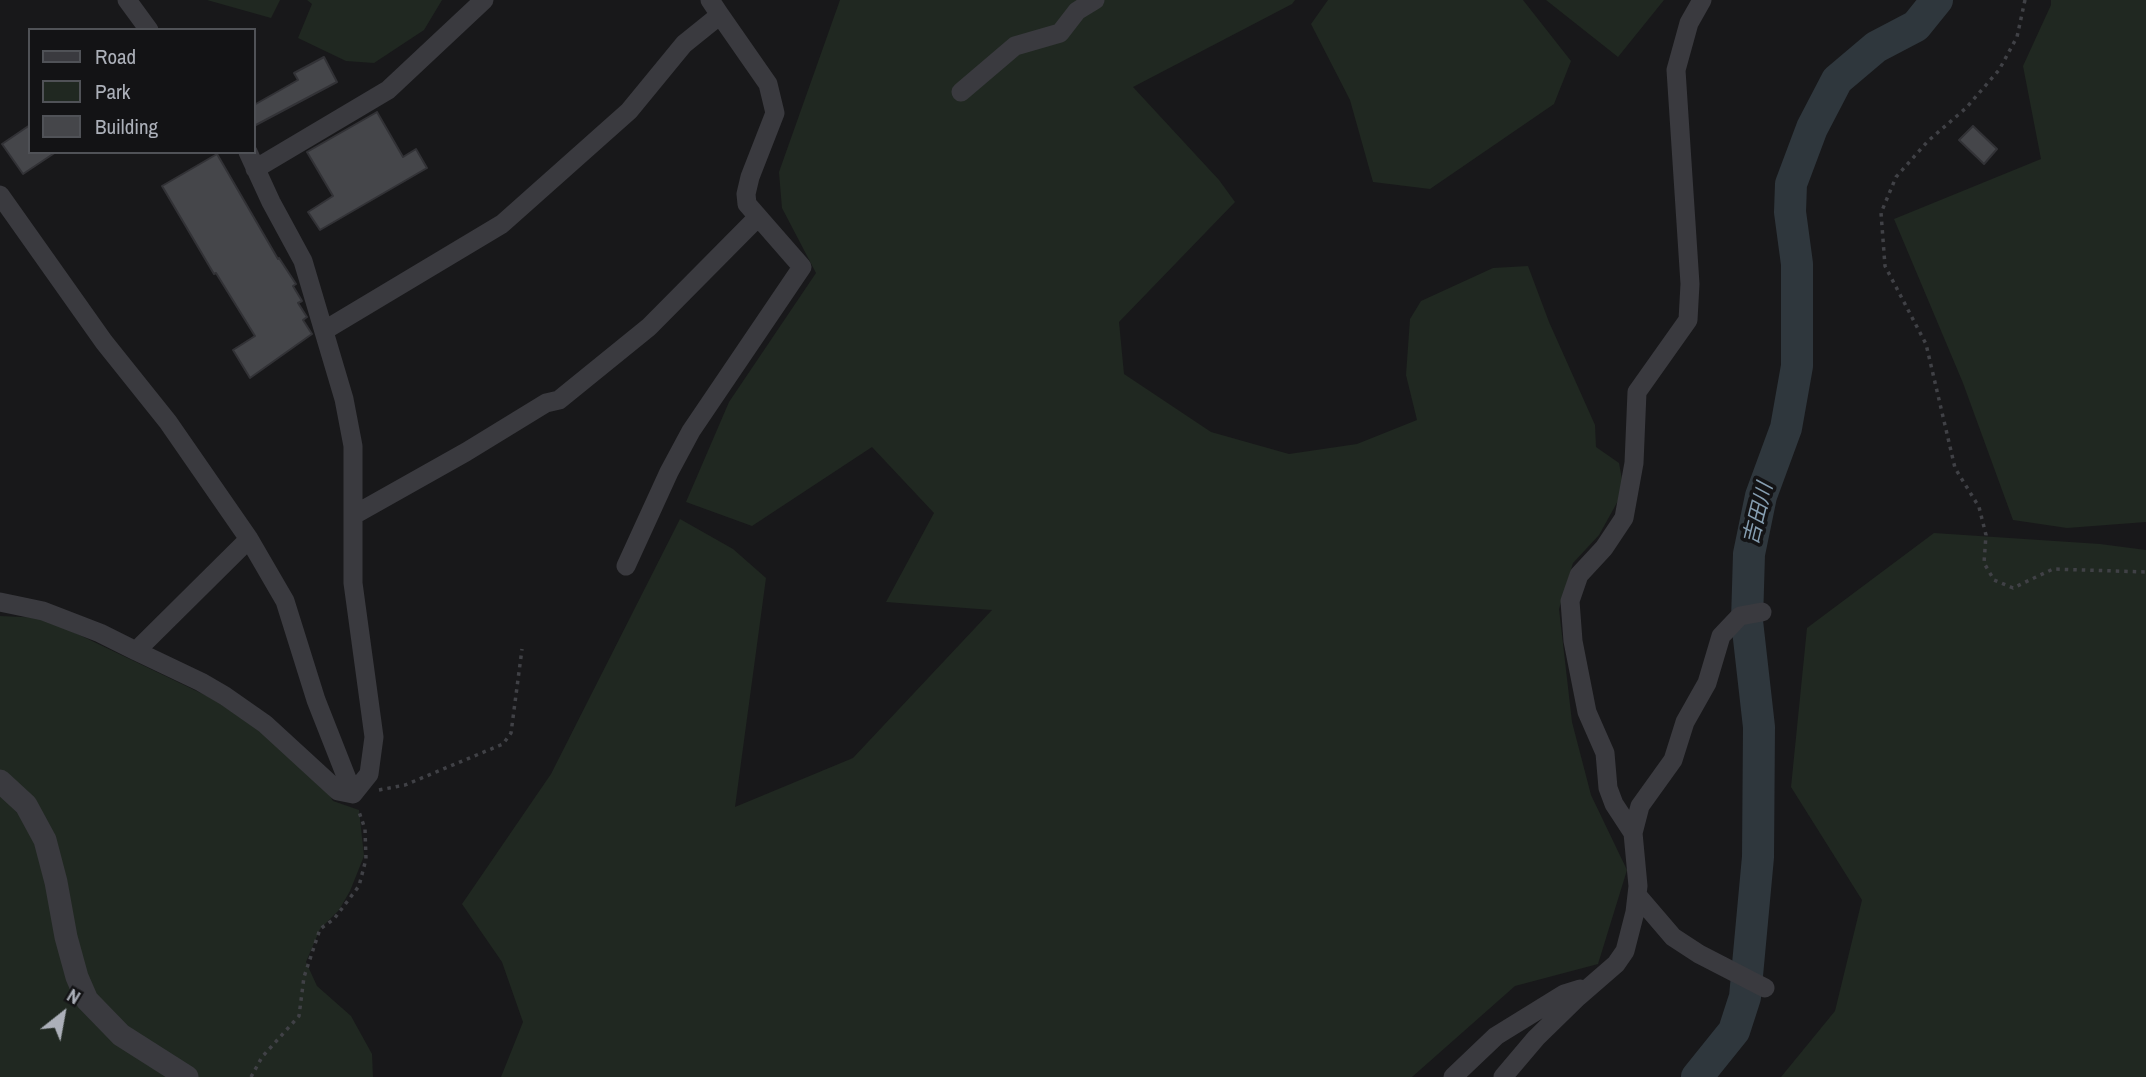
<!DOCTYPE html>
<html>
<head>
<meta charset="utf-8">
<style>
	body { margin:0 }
	#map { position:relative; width:2146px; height:1077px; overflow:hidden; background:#18181a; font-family:"Archivo Narrow",sans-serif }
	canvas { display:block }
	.legend { position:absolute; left:28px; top:28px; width:228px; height:126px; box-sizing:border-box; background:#131315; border:2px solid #505257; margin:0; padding:9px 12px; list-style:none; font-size:21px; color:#acb0b9 }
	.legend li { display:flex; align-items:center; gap:14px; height:35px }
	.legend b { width:35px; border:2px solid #505257 }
	.north { position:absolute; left:28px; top:979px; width:70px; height:70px; -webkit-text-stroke:5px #131315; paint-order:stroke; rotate:31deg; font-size:19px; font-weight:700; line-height:28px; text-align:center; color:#acb0b9 }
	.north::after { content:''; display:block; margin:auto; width:24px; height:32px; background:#acb0b9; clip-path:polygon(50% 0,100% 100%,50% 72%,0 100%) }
</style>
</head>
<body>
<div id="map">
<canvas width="2146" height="1077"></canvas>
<ul class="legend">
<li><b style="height:9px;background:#3a3a3f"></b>Road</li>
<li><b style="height:19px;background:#202821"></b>Park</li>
<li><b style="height:19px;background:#45464a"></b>Building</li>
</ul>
<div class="north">N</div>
</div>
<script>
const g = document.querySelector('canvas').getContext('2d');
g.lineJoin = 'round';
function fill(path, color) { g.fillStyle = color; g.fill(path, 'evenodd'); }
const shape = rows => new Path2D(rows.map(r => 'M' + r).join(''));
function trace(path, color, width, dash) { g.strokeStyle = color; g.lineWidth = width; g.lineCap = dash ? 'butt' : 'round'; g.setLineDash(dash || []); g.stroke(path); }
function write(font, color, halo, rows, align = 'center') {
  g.font = font + ' "Archivo Narrow","Noto Sans JP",sans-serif'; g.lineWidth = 7; g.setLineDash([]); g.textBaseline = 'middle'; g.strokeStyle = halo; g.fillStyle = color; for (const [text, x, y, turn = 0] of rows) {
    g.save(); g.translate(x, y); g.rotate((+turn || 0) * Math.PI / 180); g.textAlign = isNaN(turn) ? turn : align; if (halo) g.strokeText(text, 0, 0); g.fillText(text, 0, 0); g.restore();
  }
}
fill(shape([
	[207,0,280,0,271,18],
	[307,0,442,0,424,30,374,63,346,61,298,38,312,4],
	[840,0,1295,0,1292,4,1133,87,1219,180,1235,202,1119,322,1124,374,1211,432,1289,454,1357,444,1417,420,1406,375,1410,319,1421,301,1493,268,1528,266,1549,322,1595,425,1596,447,1619,463,1624,490,1599,535,1573,563,1559,609,1572,722,1591,795,1627,870,1598,964,1515,986,1412,1077,501,1077,523,1022,502,962,462,904,551,774,680,519,733,549,766,578,735,807,853,758,992,610,886,602,934,513,872,447,752,526,686,502,729,402,816,273,782,208,779,172],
	[1328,0,1523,0,1571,61,1554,104,1430,189,1373,182,1350,100,1311,24],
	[1546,0,1664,0,1618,57],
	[2051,0,2146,0,2146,522,2067,528,2013,520,1963,383,1894,219,2041,159,2023,66,2051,5],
	[1934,533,2100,544,2146,550,2146,1077,1781,1077,1835,1011,1862,900,1791,787,1807,628],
	[0,616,44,618,207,696,272,735,321,781,333,801,359,810,364,856,350,891,339,910,320,929,306,962,317,986,351,1016,372,1054,373,1077,0,1077]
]), '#202821');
trace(shape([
	[1697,1077,1734,1031,1745,997,1758,857,1759,727,1747,621,1749,554,1761,496,1786,428,1797,366,1797,264,1790,212,1791,184,1812,128,1837,80,1876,47,1916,26,1937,0]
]), '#2f373d', 32);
const building = shape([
	[324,57,337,82,254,126,254,105,298,80,294,73,324,57],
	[377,112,403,157,416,149,427,168,320,230,308,212,333,196,307,152,377,112],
	[30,125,30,152,56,152,23,174,2,144,30,125],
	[1973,126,1997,149,1984,164,1959,140,1973,126],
	[217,154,278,259,279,258,296,284,293,286,302,301,298,303,307,317,303,320,312,334,250,378,233,350,255,336,216,273,214,274,162,186,217,154]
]);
fill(building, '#45464a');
trace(building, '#323236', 2);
trace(shape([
	[2025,0,2017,37,1999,70,1966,108,1928,141,1896,177,1881,213,1885,266,1926,344,1955,468,1979,507,1986,535,1984,563,1994,580,2013,588,2053,569,2146,572],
	[379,790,405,785,503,744,511,733,522,649],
	[251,1077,262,1057,299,1016,304,977,320,929,334,919,359,886,366,859,365,829,358,809]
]), '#404146', 3.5, [3.5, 5]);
trace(shape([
	[127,0,149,30],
	[961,92,1015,46,1060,33,1077,11,1095,0],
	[248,152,271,202,303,261,344,399,353,446,353,583,374,737,369,774,353,794],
	[255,169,388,90,484,0],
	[0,195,104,342,168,422,249,539,285,601,316,700,353,794,338,791,265,724,225,696,201,682,136,651,249,539],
	[325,330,502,224,629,111,684,44,720,15,710,0],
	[354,515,466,452,546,403,559,400,649,327,758,217],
	[626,566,669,472,691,431,802,267,747,204,746,194,750,177,775,113,768,84,720,15],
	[0,602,43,611,100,633,136,651],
	[1633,833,1640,806,1673,760,1685,722,1707,683,1721,636,1740,616,1762,612],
	[1637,895,1673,937,1699,954,1765,988],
	[1453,1077,1496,1036,1564,994,1580,989],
	[1503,1077,1536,1038,1578,997,1616,964,1625,951,1635,912,1638,886,1633,833,1614,804,1608,788,1605,753,1587,712,1573,641,1570,601,1579,575,1604,548,1624,518,1634,463,1637,392,1688,320,1690,284,1676,70,1689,23,1702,0]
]), '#3a3a3f', 19);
trace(shape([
	[0,781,26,805,45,840,56,882,66,937,77,977,87,1000,121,1035,187,1077]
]), '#3a3a3f', 23);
write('italic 21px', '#869eb1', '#131315', [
	["吉田川",1759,514,-76]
]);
</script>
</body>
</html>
